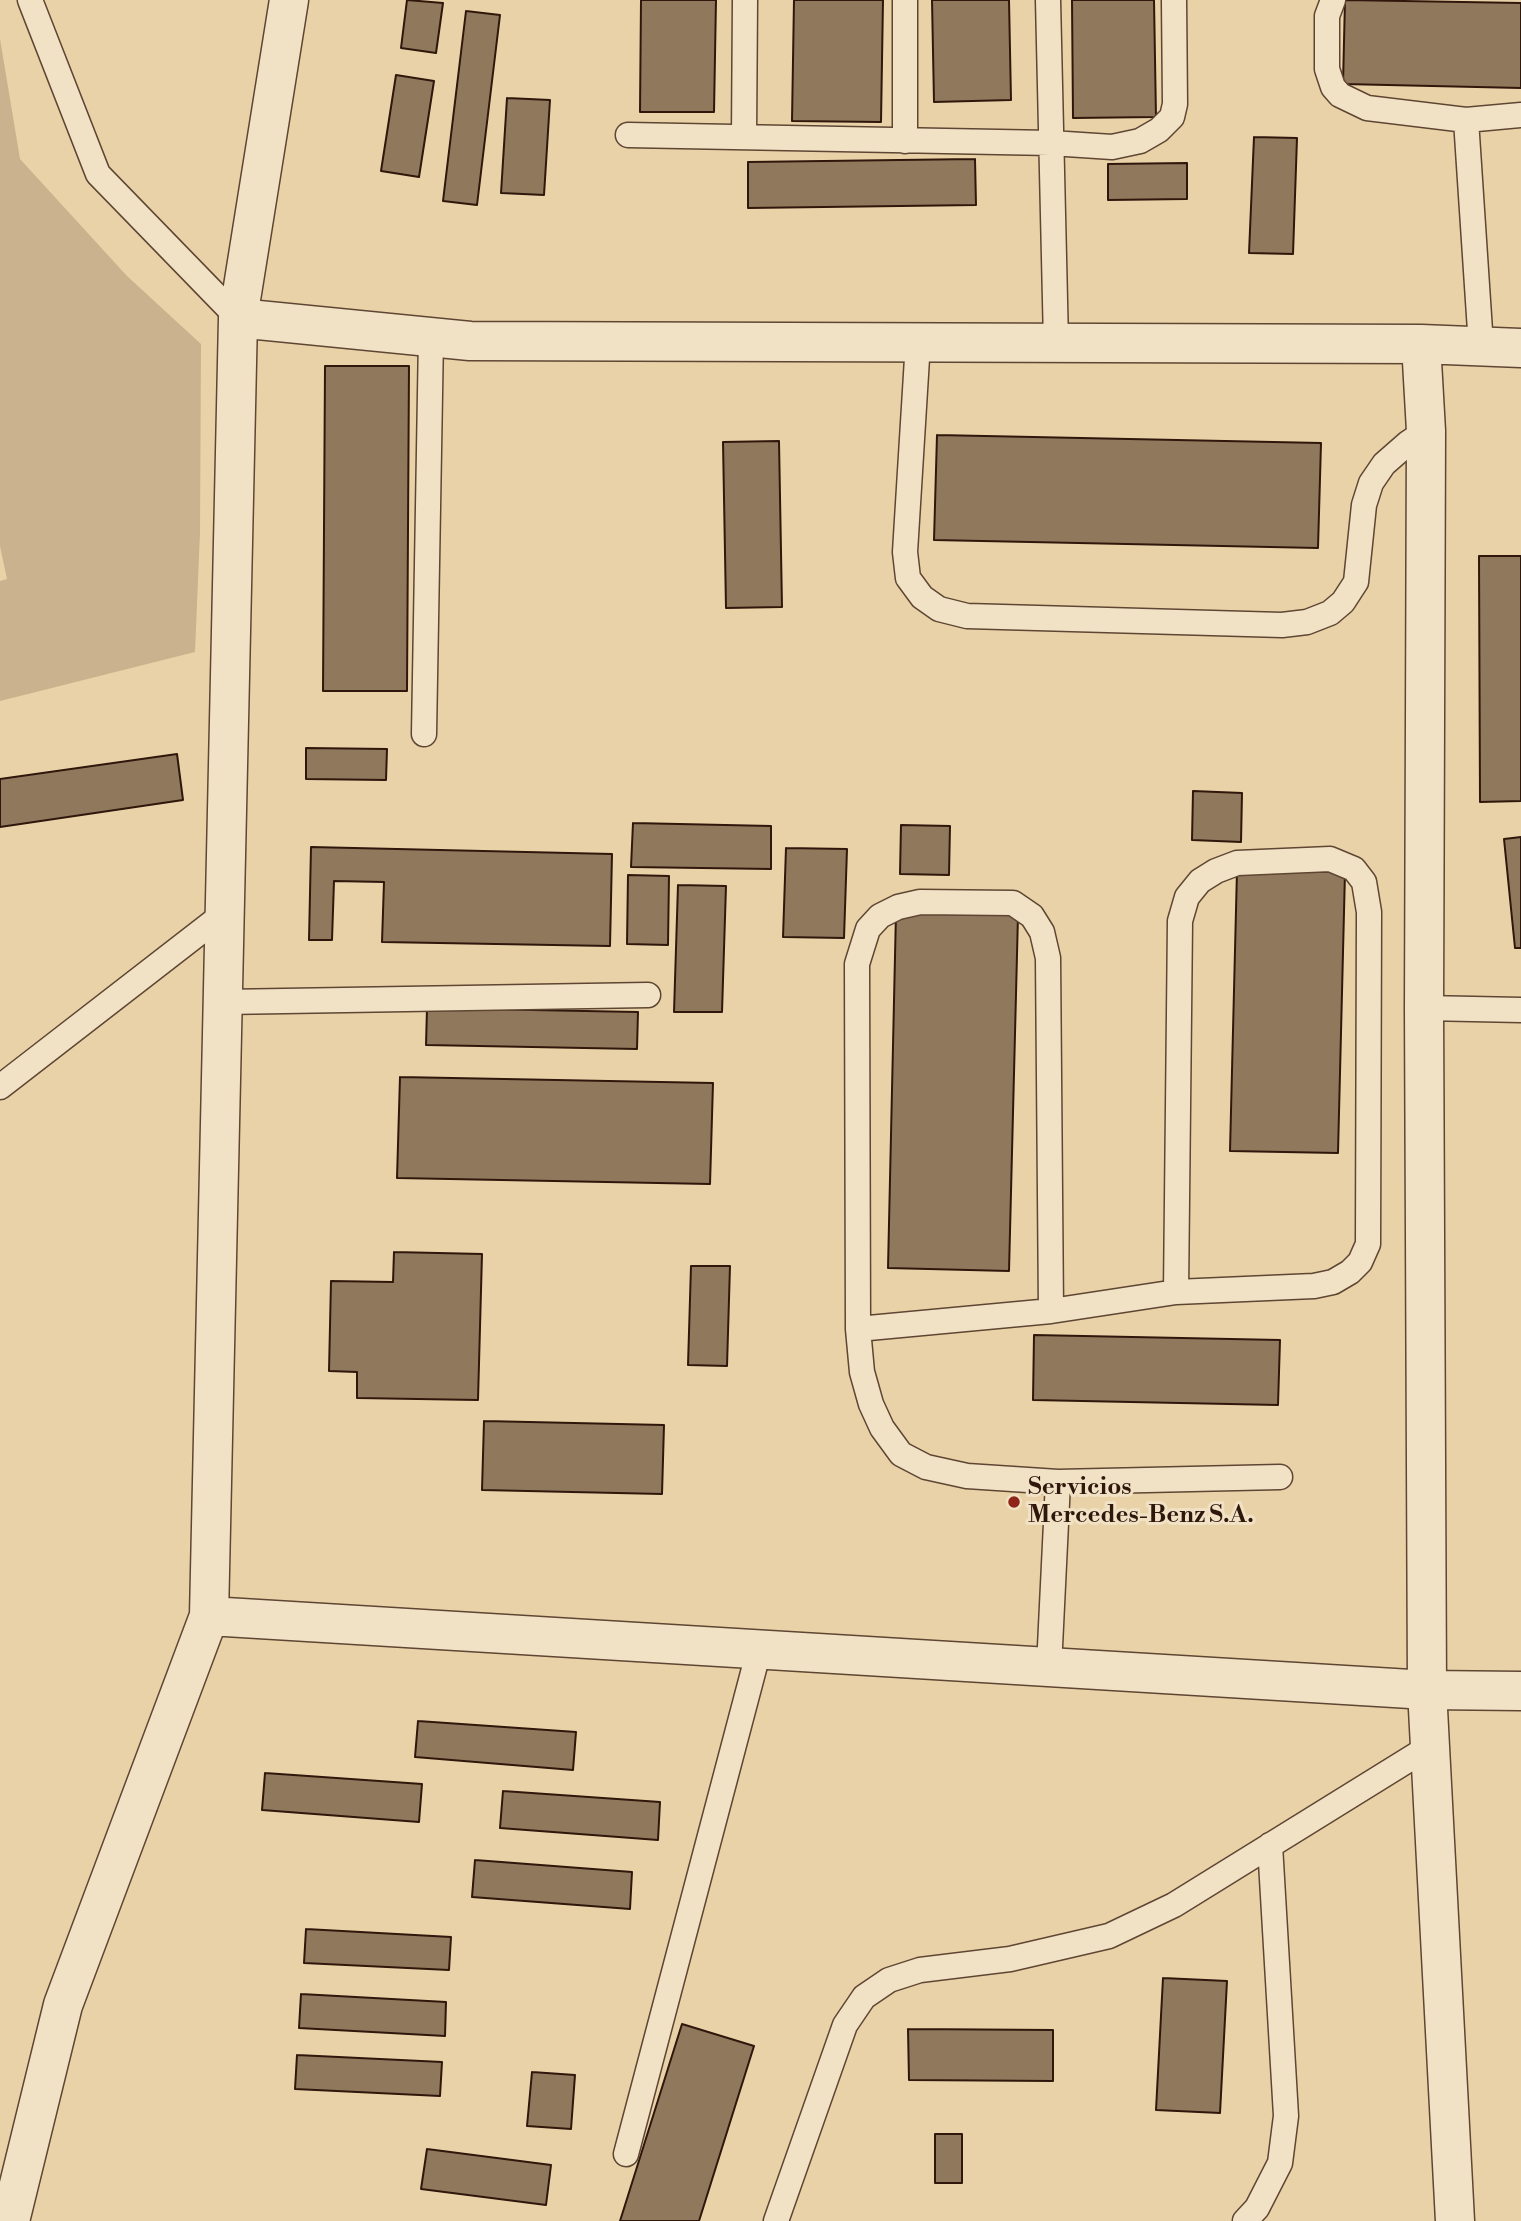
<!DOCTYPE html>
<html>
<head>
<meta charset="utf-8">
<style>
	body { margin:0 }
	canvas { display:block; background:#e9d2a8 }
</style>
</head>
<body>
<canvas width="1521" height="2221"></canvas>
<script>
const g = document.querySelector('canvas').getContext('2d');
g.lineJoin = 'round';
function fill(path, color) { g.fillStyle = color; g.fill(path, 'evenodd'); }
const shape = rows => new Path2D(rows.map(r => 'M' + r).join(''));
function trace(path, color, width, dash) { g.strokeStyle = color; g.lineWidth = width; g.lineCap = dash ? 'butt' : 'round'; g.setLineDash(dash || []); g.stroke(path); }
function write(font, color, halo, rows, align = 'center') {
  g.font = font + ' "Libre Bodoni",serif'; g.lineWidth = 6; g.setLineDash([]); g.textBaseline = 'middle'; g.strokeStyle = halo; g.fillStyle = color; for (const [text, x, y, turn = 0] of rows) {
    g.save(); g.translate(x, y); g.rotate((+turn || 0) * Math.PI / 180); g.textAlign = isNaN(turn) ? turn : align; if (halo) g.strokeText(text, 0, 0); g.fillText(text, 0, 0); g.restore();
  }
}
fill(shape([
	[0,39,20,159,127,276,201,344,200,532,195,652,0,701,0,581,7,579,0,546]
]), '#c9b28d');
const building = shape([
	[407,0,443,3,436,53,401,48,407,0],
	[641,0,716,0,714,112,640,112,641,0],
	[794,0,883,0,881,122,792,121,794,0],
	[932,0,1009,0,1011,100,934,102,932,0],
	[1072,0,1154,0,1156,117,1073,118,1072,0],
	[1345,0,1521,3,1521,88,1343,84,1345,0],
	[466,11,500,15,477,205,443,201,466,11],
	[396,75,434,81,419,177,381,171,396,75],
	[507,98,550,100,544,195,501,193,507,98],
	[1254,137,1297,138,1293,254,1249,253,1254,137],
	[975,159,976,205,748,208,748,162,975,159],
	[1187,163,1187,199,1108,200,1108,164,1187,163],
	[325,366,409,366,407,691,323,691,325,366],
	[937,435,1321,443,1318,548,934,540,937,435],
	[779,441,782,607,726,608,723,442,779,441],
	[1479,556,1521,556,1521,801,1480,802,1479,556],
	[306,748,387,749,386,780,306,779,306,748],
	[177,754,183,800,0,827,0,779,177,754],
	[1193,791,1242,793,1241,842,1192,840,1193,791],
	[633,823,771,826,771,869,631,867,633,823],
	[901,825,950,826,949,875,900,874,901,825],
	[1521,837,1521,948,1515,948,1504,839,1521,837],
	[311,847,612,854,610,946,382,942,384,882,334,881,332,940,309,940,311,847],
	[786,848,847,849,844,938,783,937,786,848],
	[1237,870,1345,872,1338,1153,1230,1151,1237,870],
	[628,875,669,876,668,945,627,944,628,875],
	[678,885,726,886,722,1012,674,1012,678,885],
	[896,912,1018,915,1009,1271,888,1268,896,912],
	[427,1008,638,1012,637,1049,426,1045,427,1008],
	[400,1077,713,1083,710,1184,397,1178,400,1077],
	[394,1252,482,1254,478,1400,357,1398,357,1372,329,1371,331,1281,393,1282,394,1252],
	[691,1266,730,1266,727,1366,688,1365,691,1266],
	[1034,1335,1280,1340,1278,1405,1033,1400,1034,1335],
	[484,1421,664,1425,662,1494,482,1490,484,1421],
	[418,1721,576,1732,573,1770,415,1757,418,1721],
	[265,1773,422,1784,419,1822,262,1810,265,1773],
	[503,1791,660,1802,658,1840,500,1828,503,1791],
	[475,1860,632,1872,630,1909,472,1897,475,1860],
	[306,1929,451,1937,449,1970,304,1963,306,1929],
	[1163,1978,1227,1981,1220,2113,1156,2110,1163,1978],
	[301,1994,446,2002,445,2036,299,2028,301,1994],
	[682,2024,754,2046,699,2221,620,2221,682,2024],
	[908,2029,1053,2030,1053,2081,909,2080,908,2029],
	[297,2055,442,2062,440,2096,295,2089,297,2055],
	[532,2072,575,2075,571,2129,527,2126,532,2072],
	[935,2134,962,2134,962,2183,935,2183,935,2134],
	[427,2149,551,2165,546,2205,421,2189,427,2149]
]);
fill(building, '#90785d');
trace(building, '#2f170c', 2);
const service = shape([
	[30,0,98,174,238,318],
	[905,0,905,141],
	[1048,0,1056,343],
	[1333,0,1327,16,1327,69,1333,87,1340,95,1367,108,1466,120,1481,346],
	[1466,120,1521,115],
	[628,135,1051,143,1112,147,1140,141,1159,130,1172,117,1175,104,1174,0],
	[744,137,745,0],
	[918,342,905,552,908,578,922,597,939,609,967,616,1282,625,1307,622,1330,613,1343,602,1356,582,1364,505,1371,483,1384,464,1408,443,1426,431],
	[424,734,431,337],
	[224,1002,648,995],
	[1424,1008,1521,1010],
	[0,1087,226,912],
	[1051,1311,1048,958,1042,932,1032,916,1013,903,920,902,898,907,880,916,868,929,857,964,858,1329,862,1372,871,1404,882,1428,901,1454,926,1467,967,1476,1058,1482],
	[858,1329,1051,1311,1176,1292,1314,1286,1333,1282,1350,1272,1360,1262,1368,1244,1369,912,1364,882,1354,869,1330,859,1237,863,1216,871,1200,881,1187,897,1180,921,1176,1292],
	[1049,1667,1058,1482,1280,1477],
	[626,2154,759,1650],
	[776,2221,845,2025,864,1997,889,1980,920,1970,1010,1959,1109,1936,1174,1905,1429,1747],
	[1245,2221,1257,2208,1280,2163,1286,2116,1270,1845]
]);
const minor = shape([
	[238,318,470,341,1421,344,1521,348],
	[1421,344,1426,431,1424,1008,1427,1690,1455,2221],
	[209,1616,1427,1690,1521,1691],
	[10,2221,63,2005,209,1616,238,318,289,0]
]);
trace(service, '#5e4633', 27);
trace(minor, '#5e4633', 41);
trace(service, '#f1e2c6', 24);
trace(minor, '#f1e2c6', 38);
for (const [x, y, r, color] of [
	[1014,1502,7,"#8f2418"]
]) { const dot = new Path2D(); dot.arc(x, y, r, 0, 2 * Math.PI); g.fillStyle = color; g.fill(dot); trace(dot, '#f1e2c6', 2.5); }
write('bold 24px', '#2f170c', '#f1e2c6', [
	["Servicios",1028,1488],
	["Mercedes-Benz S.A.",1028,1516]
], 'left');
</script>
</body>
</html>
